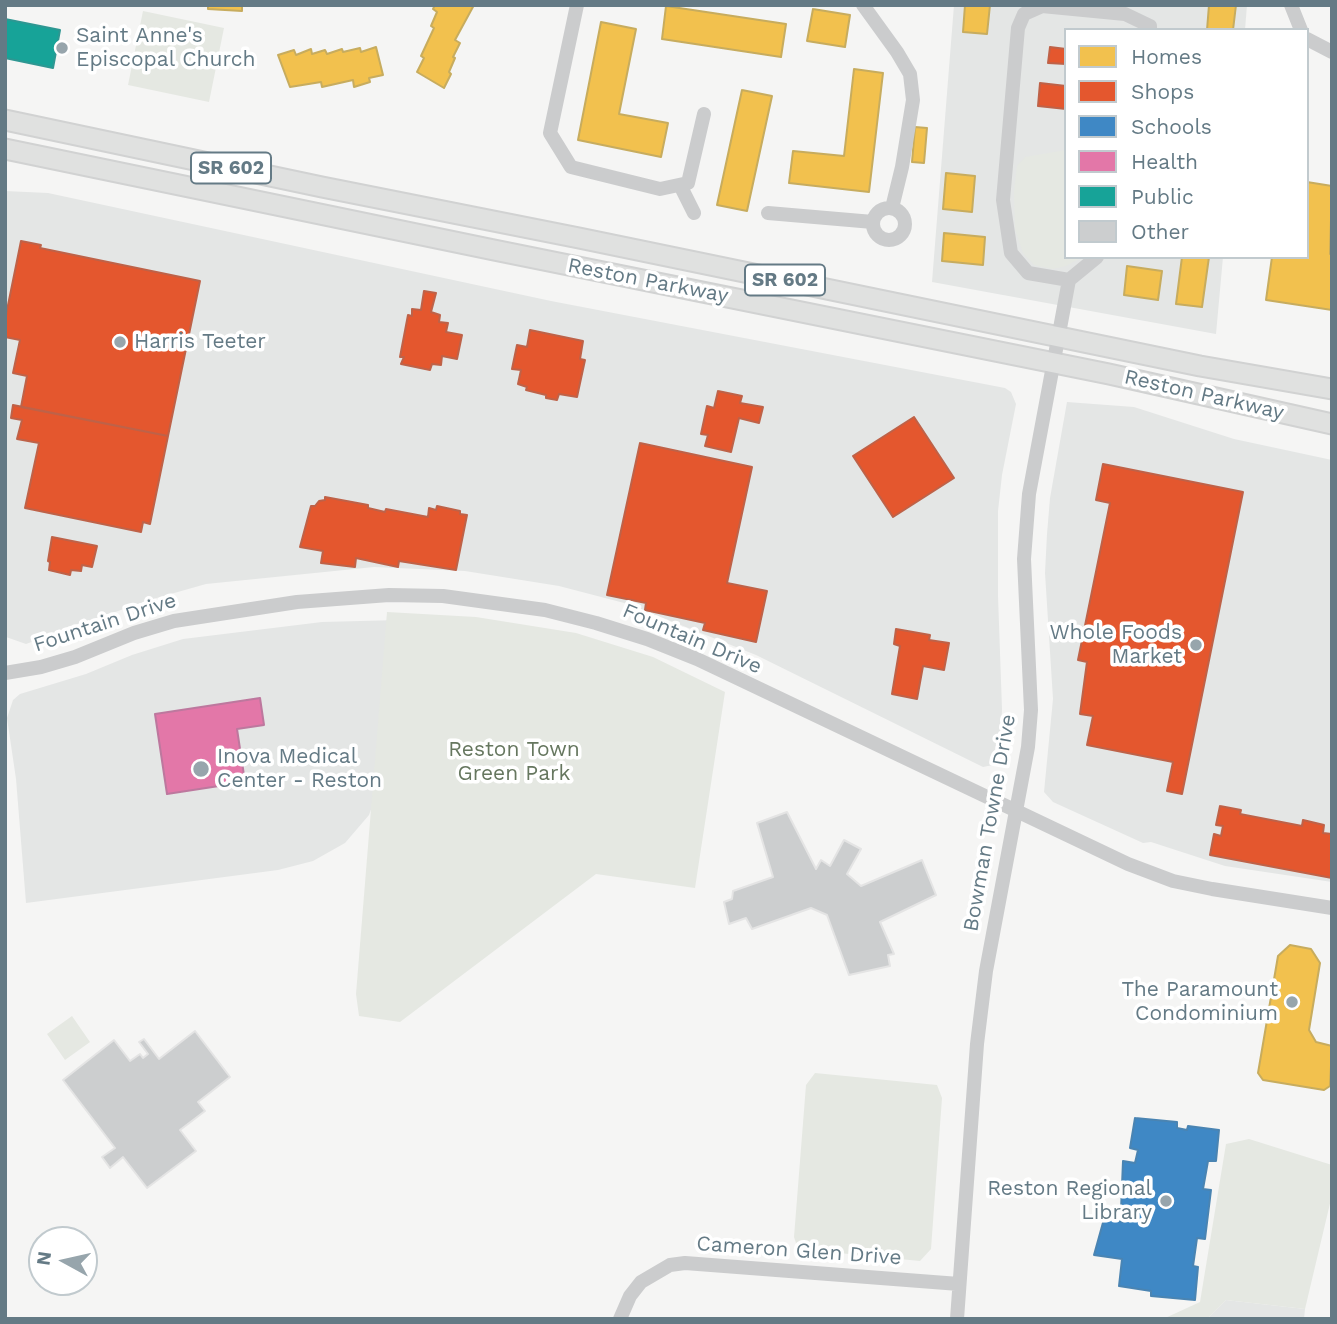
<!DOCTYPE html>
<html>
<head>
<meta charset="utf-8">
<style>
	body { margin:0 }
	#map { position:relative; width:1337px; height:1324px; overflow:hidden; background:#f5f5f4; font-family:"Work Sans",sans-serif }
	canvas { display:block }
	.frame { position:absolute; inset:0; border:7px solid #647a85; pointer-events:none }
	.legend { position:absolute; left:1064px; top:28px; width:245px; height:231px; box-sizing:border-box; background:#fff; border:2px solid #c1cace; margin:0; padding:9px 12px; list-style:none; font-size:21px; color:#647a85 }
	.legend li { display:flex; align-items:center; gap:14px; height:35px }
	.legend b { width:35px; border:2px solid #c1cace }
	.north { position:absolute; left:28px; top:1226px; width:70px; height:70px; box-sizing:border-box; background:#fff; border:2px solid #c1cace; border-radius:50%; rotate:278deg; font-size:19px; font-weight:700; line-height:28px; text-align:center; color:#647a85 }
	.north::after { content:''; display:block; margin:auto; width:24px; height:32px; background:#97a5ac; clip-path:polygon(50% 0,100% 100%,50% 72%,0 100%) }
</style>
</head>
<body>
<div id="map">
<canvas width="1337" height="1324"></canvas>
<div class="frame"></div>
<ul class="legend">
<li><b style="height:19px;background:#f2c14e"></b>Homes</li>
<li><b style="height:19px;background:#e4572e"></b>Shops</li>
<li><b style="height:19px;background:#3f88c5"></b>Schools</li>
<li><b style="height:19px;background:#e377a8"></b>Health</li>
<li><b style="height:19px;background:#17a398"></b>Public</li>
<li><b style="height:19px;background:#cccecf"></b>Other</li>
</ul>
<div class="north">N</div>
</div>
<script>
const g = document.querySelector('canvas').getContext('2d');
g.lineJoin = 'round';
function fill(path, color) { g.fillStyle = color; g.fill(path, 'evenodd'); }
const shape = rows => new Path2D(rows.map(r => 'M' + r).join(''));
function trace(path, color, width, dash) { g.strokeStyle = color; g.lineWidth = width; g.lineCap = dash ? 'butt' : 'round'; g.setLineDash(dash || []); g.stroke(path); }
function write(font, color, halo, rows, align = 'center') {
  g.font = font + ' "Work Sans",sans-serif'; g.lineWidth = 7; g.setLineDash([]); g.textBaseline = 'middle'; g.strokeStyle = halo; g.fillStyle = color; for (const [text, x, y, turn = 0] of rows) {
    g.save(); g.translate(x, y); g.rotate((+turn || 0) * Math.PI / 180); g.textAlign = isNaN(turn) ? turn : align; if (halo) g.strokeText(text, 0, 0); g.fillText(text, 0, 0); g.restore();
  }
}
fill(shape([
	[954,5,1247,5,1245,30,1066,30,1066,257,1223,257,1216,334,932,282],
	[5,191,48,193,551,301,1005,388,1011,392,1016,404,1002,475,998,511,998,596,1002,709,1000,755,993,765,983,767,756,655,628,604,559,586,465,571,374,567,206,584,146,601,26,644,6,637],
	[1067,402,1134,407,1234,439,1332,460,1332,882,1225,866,1151,842,1143,843,1053,802,1044,792,1053,699,1045,573,1047,534,1050,498],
	[400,620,390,759,369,815,345,843,313,861,278,870,26,903,16,779,7,718,13,700,20,694,86,674,132,655,183,639,322,622],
	[1226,1300,1305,1309,1304,1319,1207,1319]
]), '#e4e6e5');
fill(shape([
	[143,11,224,28,209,102,128,85],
	[1066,150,1066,257,1082,257,1066,266,1053,269,1034,265,1023,253,1015,229,1014,192,1017,166,1025,157],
	[387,612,476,617,576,633,653,657,725,692,695,888,596,874,400,1022,359,1016,356,994],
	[72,1016,90,1042,65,1060,47,1034],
	[815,1073,937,1085,942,1098,931,1249,920,1261,798,1249,794,1237,806,1085],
	[1249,1139,1332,1165,1332,1195,1305,1309,1226,1300,1207,1319,1163,1319,1200,1302,1226,1144]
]), '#e5e8e2');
const homes = shape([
	[208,5,242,5,242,11,208,9,208,5],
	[435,5,474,5,455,40,460,43,453,57,455,58,449,72,451,74,444,88,417,72,424,58,421,56,434,28,431,26,437,12,433,9,435,5],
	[965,5,990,5,987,34,963,32,965,5],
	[1209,5,1236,5,1233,30,1207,30,1209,5],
	[666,6,786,24,781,57,662,39,666,6],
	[813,9,850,15,845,47,807,41,813,9],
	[601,22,636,29,619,114,668,123,661,157,578,140,601,22],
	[376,47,383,75,369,78,370,82,354,87,353,80,322,87,321,82,290,87,278,55,294,50,296,55,311,49,312,54,325,50,327,54,342,49,343,52,360,48,361,52,376,47],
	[854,69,883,73,869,192,789,183,793,151,844,156,854,69],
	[742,90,772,96,747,211,717,205,742,90],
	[915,127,927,128,924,163,912,162,915,127],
	[946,173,975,176,972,212,943,209,946,173],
	[1307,182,1332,186,1330,254,1332,254,1332,310,1266,300,1272,257,1307,257,1307,182],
	[944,233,985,237,983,265,942,261,944,233],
	[1182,257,1209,257,1202,307,1176,304,1182,257],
	[1127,266,1162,271,1158,300,1124,295,1127,266],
	[1290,945,1311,949,1320,963,1309,1030,1316,1042,1332,1046,1330,1086,1324,1090,1263,1080,1258,1073,1278,956,1290,945]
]);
fill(homes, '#f2c14e');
trace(homes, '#c7ac5e', 2);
const shops = shape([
	[1050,47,1066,49,1066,64,1048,63,1050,47],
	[1040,83,1066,86,1066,109,1038,106,1040,83],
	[21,241,41,245,40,248,200,281,168,436,21,407,27,376,13,373,20,340,5,337,5,320,21,241],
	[424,291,436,293,431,312,440,315,439,322,448,323,446,332,462,335,457,359,442,356,441,365,432,364,430,370,401,364,404,357,400,357,408,315,412,316,412,309,421,310,424,291],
	[530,330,583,341,580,359,585,360,577,397,559,394,557,400,546,398,546,395,526,390,527,387,518,384,521,370,512,369,517,345,527,347,530,330],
	[718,391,742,396,740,403,763,407,759,423,739,418,731,452,705,446,708,435,701,434,707,406,714,408,718,391],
	[13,405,168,436,150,524,143,522,141,532,25,508,39,443,17,439,22,420,11,418,13,405],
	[914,417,954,478,893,517,853,456,914,417],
	[640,443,752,467,727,583,767,591,756,642,703,630,705,623,645,610,646,603,607,595,640,443],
	[1103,464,1243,492,1182,794,1167,791,1173,762,1087,745,1093,716,1080,714,1087,662,1078,660,1110,503,1096,500,1103,464],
	[325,497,368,505,368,508,385,512,386,509,428,517,429,508,436,510,437,506,460,511,460,514,467,515,456,570,399,561,398,567,356,558,355,567,321,563,323,551,300,547,311,506,315,506,319,501,325,500,325,497],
	[52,537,97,546,92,567,82,565,81,571,71,570,70,575,49,570,50,562,48,561,52,537],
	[896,629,930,635,929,640,949,643,944,670,923,666,917,699,892,694,900,646,894,644,896,629],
	[1220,806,1241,810,1240,814,1302,826,1303,820,1324,825,1323,833,1332,834,1332,878,1210,855,1214,834,1221,836,1223,826,1216,825,1220,806]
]);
fill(shops, '#e4572e');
trace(shops, '#be6248', 2);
const schools = shape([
	[1135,1118,1177,1122,1177,1128,1187,1130,1188,1126,1219,1130,1216,1161,1208,1161,1203,1189,1211,1190,1205,1239,1197,1238,1193,1266,1198,1267,1195,1300,1151,1296,1151,1291,1119,1286,1122,1259,1094,1255,1104,1219,1124,1222,1125,1211,1121,1210,1123,1161,1135,1163,1138,1150,1130,1148,1135,1118]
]);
fill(schools, '#3f88c5');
trace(schools, '#4a84b2', 2);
const health = shape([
	[260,698,264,725,237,729,245,782,167,794,155,714,260,698]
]);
fill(health, '#e377a8');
trace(health, '#bd789e', 2);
const public = shape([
	[5,19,60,30,53,68,5,58,5,19]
]);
fill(public, '#17a398');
trace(public, '#2e9792', 2);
const building = shape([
	[787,812,816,869,821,860,830,866,844,840,861,849,847,874,861,886,922,860,936,895,880,922,894,954,888,955,890,966,849,975,827,915,811,908,752,929,746,918,729,924,724,902,732,899,733,891,773,877,757,823,787,812],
	[195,1031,230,1077,198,1102,205,1111,180,1130,196,1151,147,1188,123,1157,110,1168,102,1157,115,1148,63,1080,114,1040,130,1061,140,1054,143,1058,148,1054,139,1042,144,1039,159,1059,195,1031]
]);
fill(building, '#cccecf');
trace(building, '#e4e4e4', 2);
const major = shape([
	[5,120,322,187,579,238,1200,366,1332,389],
	[5,149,494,250,1109,374,1332,424]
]);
trace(major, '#d1d2d2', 23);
trace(shape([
	[577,5,550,133,571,167,660,189,688,183,704,114],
	[863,5,897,52,910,74,913,100,902,167,892,208],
	[1291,5,1301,30],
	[1307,39,1332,52],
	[680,185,694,213],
	'873 224a16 16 0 1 1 32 0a16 16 0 1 1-32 0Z',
	[768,213,873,222],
	[1069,280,1028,273,1011,253,1003,200,1018,28,1024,14,1042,6,1125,14,1150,26,1150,30],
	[5,673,41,667,75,657,134,633,174,621,297,602,389,595,443,596,545,610,596,623,647,639,697,659,1128,864,1173,881,1212,889,1332,908],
	[620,1319,630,1296,641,1282,670,1265,685,1263,959,1284],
	[957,1319,977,1044,986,971,1028,747,1031,710,1024,559,1029,494,1069,280,1097,257]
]), '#cbcccd', 14);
trace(major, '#e0e1e0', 19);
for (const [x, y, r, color] of [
	[62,48,7,"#97a5ac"],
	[120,342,7,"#97a5ac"],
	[1196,645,7,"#97a5ac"],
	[201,769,9,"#97a5ac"],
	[1292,1002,7,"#97a5ac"],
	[1166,1201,7,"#97a5ac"]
]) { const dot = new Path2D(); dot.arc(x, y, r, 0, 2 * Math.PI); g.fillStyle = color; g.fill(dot); trace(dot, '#fff', 2.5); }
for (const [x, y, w] of [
	[231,168,80],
	[785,280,80]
]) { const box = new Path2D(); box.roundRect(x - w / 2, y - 15.5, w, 31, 5); g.fillStyle = '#fff'; g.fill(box); trace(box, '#647a85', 2); }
write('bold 19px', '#647a85', null, [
	["SR 602",231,168],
	["SR 602",785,280]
]);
write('21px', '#647a85', '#fff', [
	["Saint Anne's",76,36],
	["Episcopal Church",76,60],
	["Harris Teeter",134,342],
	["Whole Foods",1182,633,"right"],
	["Market",1182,657,"right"],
	["Inova Medical",217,757],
	["Center - Reston",217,781],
	["The Paramount",1278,990,"right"],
	["Condominium",1278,1014,"right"],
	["Reston Regional",1152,1189,"right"],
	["Library",1152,1213,"right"]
], 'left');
write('21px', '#647a85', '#fff', [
	["Reston Parkway",648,281,11],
	["Reston Parkway",1204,395,13],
	["Fountain Drive",105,623,-18],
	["Fountain Drive",692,639,23],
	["Bowman Towne Drive",990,823,-80],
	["Cameron Glen Drive",799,1251,4]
]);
write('21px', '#66775f', '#fff', [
	["Reston Town",514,750],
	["Green Park",514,774]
]);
</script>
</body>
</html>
